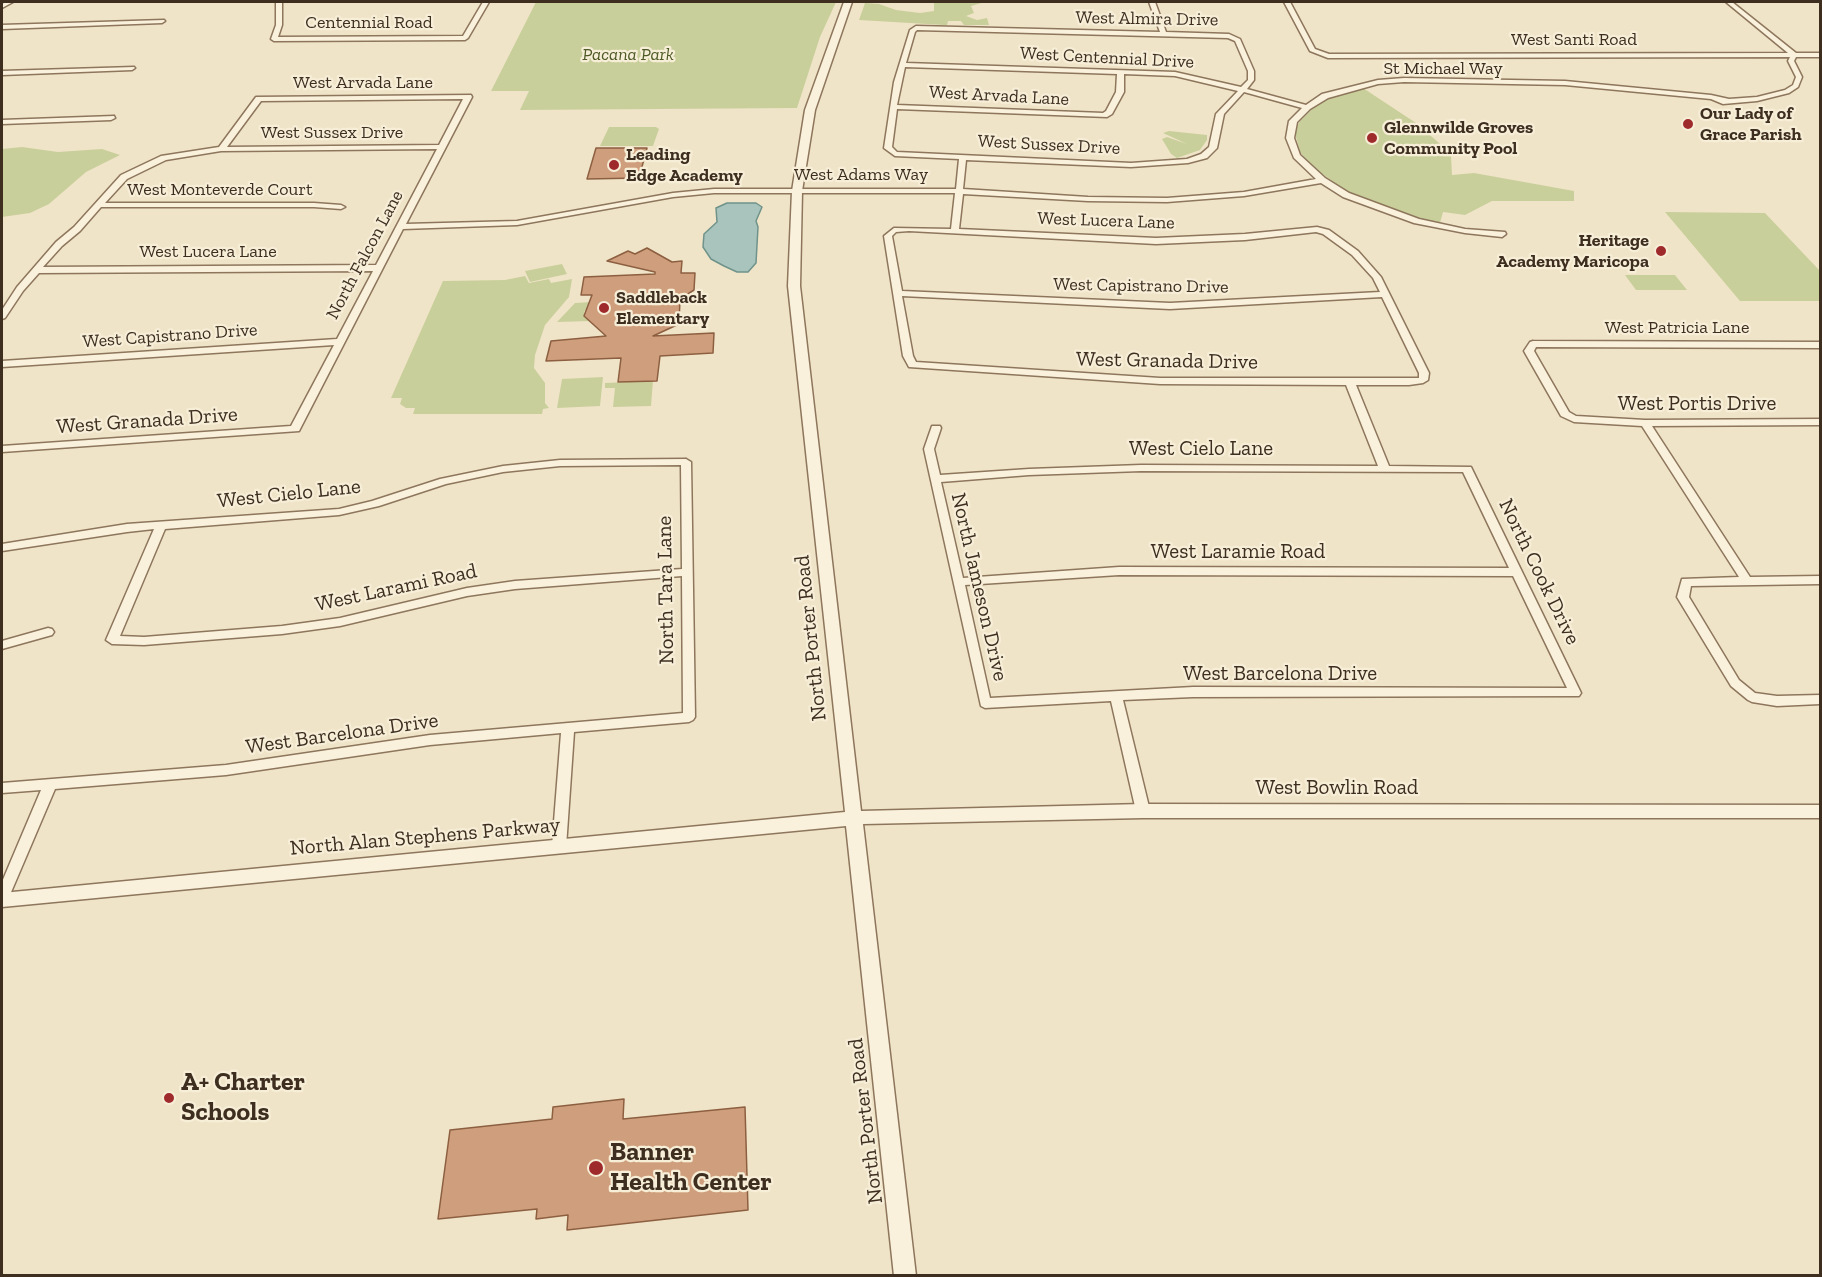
<!DOCTYPE html>
<html>
<head>
<meta charset="utf-8">
<style>
	body { margin:0 }
	#map { position:relative; width:1822px; height:1277px; overflow:hidden; background:#f0e4c8; font-family:"Zilla Slab",serif }
	canvas { display:block }
	.frame { position:absolute; inset:0; border:3px solid #3d2e20; pointer-events:none }
</style>
</head>
<body>
<div id="map">
<canvas width="1822" height="1277"></canvas>
<div class="frame"></div>
</div>
<script>
const g = document.querySelector('canvas').getContext('2d');
g.lineJoin = 'round';
function fill(path, color) { g.fillStyle = color; g.fill(path, 'evenodd'); }
const shape = rows => new Path2D(rows.map(r => 'M' + r).join(''));
function trace(path, color, width, dash) { g.strokeStyle = color; g.lineWidth = width; g.lineCap = dash ? 'butt' : 'round'; g.setLineDash(dash || []); g.stroke(path); }
function write(font, color, halo, rows, align = 'center') {
  g.font = font + ' "Zilla Slab",serif'; g.lineWidth = 4.5; g.setLineDash([]); g.textBaseline = 'middle'; g.strokeStyle = halo; g.fillStyle = color; for (const [text, x, y, turn = 0] of rows) {
    g.save(); g.translate(x, y); g.rotate((+turn || 0) * Math.PI / 180); g.textAlign = isNaN(turn) ? turn : align; if (halo) g.strokeText(text, 0, 0); g.fillText(text, 0, 0); g.restore();
  }
}
fill(shape([
	[536,2,836,2,820,37,797,108,520,110,529,91,491,91],
	[934,2,985,2,971,6,974,13,966,16,977,20,987,18,989,25,964,25,961,21,948,21,947,25,944,25,859,20,865,3,879,4,896,10,920,13,934,11],
	[1363,88,1416,123,1446,149,1451,156,1452,175,1474,173,1574,191,1574,201,1492,201,1465,215,1443,212,1440,223,1409,216,1348,192,1311,166,1300,152,1295,133,1299,122,1315,106,1332,97],
	[609,127,656,127,659,129,653,146,600,146],
	[1169,131,1207,135,1207,140,1200,150,1177,158,1171,154,1162,139,1167,137,1187,144,1163,133],
	[22,147,58,152,102,149,120,155,86,172,49,204,30,213,2,217,2,149],
	[1665,212,1765,213,1820,271,1820,301,1740,301],
	[562,264,567,274,530,282,525,271],
	[1625,275,1675,275,1687,290,1636,290],
	[525,276,529,283,549,279,551,283,572,279,569,297,545,325,535,355,534,368,545,383,545,403,549,408,543,409,542,414,413,414,415,408,406,408,400,404,402,398,391,398,443,281,505,280],
	[591,302,584,312,586,318,593,320,591,321,557,322,575,303],
	[603,377,600,406,557,408,562,379],
	[653,381,651,406,613,407,615,388,605,388,605,383]
]), '#c9cf9b');
const water = shape([
	[727,203,756,203,762,207,756,221,758,227,756,263,748,272,737,272,724,266,711,259,703,247,704,234,717,222,716,208,727,203]
]);
fill(water, '#a9c4bc');
trace(water, '#6f938a', 1.5);
const building = shape([
	[596,148,647,148,639,178,587,179,596,148],
	[647,248,672,262,682,261,681,273,695,273,694,290,680,299,679,324,653,336,714,333,713,353,660,356,657,381,618,382,621,358,546,361,551,341,606,336,584,316,592,295,581,295,584,277,655,274,655,272,607,261,628,251,635,254,647,248],
	[624,1099,623,1119,745,1107,748,1210,567,1230,568,1215,536,1219,537,1209,438,1219,450,1130,552,1119,553,1107,624,1099]
]);
fill(building, '#cf9f7d');
trace(building, '#8d5f41', 1.5);
const minor = shape([
	[6,2,13,2,2,8,2,4,6,2],
	[276,2,282,2,282,25,278,37,463,36,483,2,489,2,468,38,465,40,274,41,271,39,276,25,276,2],
	[1149,2,1155,2,1166,32,1229,34,1240,39,1254,71,1254,80,1247,89,1306,105,1322,94,1378,80,1404,78,1565,81,1711,95,1729,99,1757,97,1785,90,1793,85,1796,77,1788,61,1790,57,1328,58,1310,51,1284,2,1290,2,1315,49,1329,54,1788,53,1726,2,1732,2,1796,53,1820,53,1820,57,1796,57,1794,61,1802,77,1798,87,1789,93,1757,101,1723,104,1711,99,1565,85,1404,82,1378,84,1328,98,1310,109,1297,122,1294,138,1300,155,1325,178,1349,193,1419,219,1465,229,1505,232,1506,234,1502,237,1465,233,1414,223,1343,197,1321,183,1244,196,1167,202,1088,201,963,194,959,229,1156,238,1245,234,1317,227,1329,230,1358,251,1381,277,1429,373,1428,380,1423,383,1409,385,1356,385,1389,466,1471,467,1581,693,1579,696,1193,697,1123,700,1150,811,1148,815,1143,816,1138,815,1136,811,1111,701,985,708,981,706,924,449,932,426,940,426,941,428,934,449,940,475,1029,469,1141,465,1378,466,1346,385,1160,384,909,367,903,356,884,236,894,228,951,229,955,193,714,193,673,197,517,225,403,229,299,431,2,452,2,446,291,426,334,345,2,367,2,361,337,339,373,271,39,273,23,291,5,318,2,319,2,310,17,287,56,242,74,227,121,175,161,156,219,147,256,97,471,95,472,97,406,224,517,221,673,193,714,189,956,189,959,159,895,156,884,148,894,82,910,30,916,26,1160,32,1149,2],
	[917,30,1228,38,1235,41,1248,71,1248,80,1241,87,1175,72,906,63,915,32,917,30],
	[905,67,1117,74,1116,92,1106,111,1103,113,897,105,905,67],
	[1124,74,1175,76,1238,91,1216,114,1209,147,1201,154,1187,159,1131,163,897,152,892,147,897,109,1107,117,1112,114,1124,92,1124,74],
	[1244,92,1302,108,1289,121,1286,138,1294,158,1316,179,1244,192,1167,198,1088,197,963,189,966,160,1131,167,1188,163,1207,158,1217,148,1224,114,1244,92],
	[463,99,439,145,227,147,261,101,463,99],
	[437,149,376,265,43,267,62,246,80,231,101,207,314,207,341,209,345,207,341,205,314,203,105,203,127,179,166,160,221,151,437,149],
	[909,231,1156,244,1245,240,1316,232,1323,234,1352,255,1373,278,1380,292,1170,303,902,291,892,236,896,232,909,231],
	[902,296,1170,309,1382,297,1419,373,1419,378,1160,378,916,362,913,356,902,296],
	[1141,471,1463,472,1509,568,1119,567,963,578,941,482,1029,475,1141,471],
	[1119,575,1513,576,1567,688,1193,687,990,698,965,585,1119,575],
	[164,20,165,21,162,23,2,29,2,25,164,20],
	[134,67,135,68,132,70,2,75,2,71,134,67],
	[114,116,115,118,111,120,2,124,2,120,114,116],
	[1533,341,1820,342,1820,348,1536,347,1534,351,1569,412,1576,416,1645,420,1820,419,1820,425,1652,426,1750,577,1820,576,1820,584,1691,586,1689,597,1739,680,1755,693,1777,696,1820,695,1820,704,1777,706,1752,702,1748,700,1731,686,1677,597,1682,579,1739,577,1642,426,1574,422,1561,416,1524,351,1530,342,1533,341],
	[686,459,691,462,695,717,693,720,689,722,574,732,566,847,564,851,559,853,554,851,552,847,561,733,430,745,226,775,55,789,9,897,7,901,2,903,2,882,41,790,2,793,2,783,226,765,430,735,683,713,682,576,515,589,467,596,340,626,282,634,144,645,112,644,106,640,154,529,127,532,2,551,2,544,127,524,339,509,372,501,440,479,503,466,560,460,686,459],
	[681,465,682,569,515,581,467,588,340,618,282,626,144,637,120,636,165,529,339,515,379,506,446,484,503,472,560,466,681,465],
	[48,628,52,629,54,632,52,635,2,649,2,641,48,628]
]);
const tertiary = shape([
	[844,2,852,2,815,110,802,191,800,286,861,811,1143,804,1820,805,1820,818,1143,818,863,824,916,1276,894,1276,846,826,2,907,2,893,845,812,788,286,792,191,805,110,844,2]
]);
trace(minor, '#8d765c', 3);
trace(tertiary, '#8d765c', 3);
fill(minor, '#faf1dc');
fill(tertiary, '#faf1dc');
for (const [x, y, r, color] of [
	[1688,124,6,"#9e2a2b"],
	[1372,138,6,"#9e2a2b"],
	[614,165,6,"#9e2a2b"],
	[1661,251,6,"#9e2a2b"],
	[604,308,6,"#9e2a2b"],
	[169,1098,6,"#9e2a2b"],
	[596,1168,8,"#9e2a2b"]
]) { const dot = new Path2D(); dot.arc(x, y, r, 0, 2 * Math.PI); g.fillStyle = color; g.fill(dot); trace(dot, '#f7eed8', 2); }
write('18px', '#3d2e20', '#f7eed8', [
	["West Almira Drive",1147,19,1],
	["Centennial Road",369,23],
	["West Santi Road",1574,40],
	["West Centennial Drive",1107,58,3],
	["St Michael Way",1443,69],
	["West Arvada Lane",363,83],
	["West Arvada Lane",999,96,3],
	["West Sussex Drive",332,133],
	["West Sussex Drive",1049,145,3],
	["West Adams Way",861,175],
	["West Monteverde Court",220,190],
	["West Lucera Lane",1106,221,2],
	["West Lucera Lane",208,252],
	["North Falcon Lane",365,255,-62],
	["West Capistrano Drive",1141,286,1],
	["West Patricia Lane",1677,328],
	["West Capistrano Drive",170,336,-4]
]);
write('italic 18px', '#4d5a26', '#f7eed8', [
	["Pacana Park",628,55]
]);
write('bold 18px', '#3d2e20', '#f7eed8', [
	["Our Lady of",1700,114],
	["Grace Parish",1700,135],
	["Glennwilde Groves",1384,128],
	["Community Pool",1384,149],
	["Leading",626,155],
	["Edge Academy",626,176],
	["Heritage",1649,241,"right"],
	["Academy Maricopa",1649,262,"right"],
	["Saddleback",616,298],
	["Elementary",616,319]
], 'left');
write('21px', '#3d2e20', '#f7eed8', [
	["West Granada Drive",1167,361,1],
	["West Portis Drive",1697,404],
	["West Granada Drive",147,421,-4],
	["West Cielo Lane",1201,449],
	["West Cielo Lane",289,494,-6],
	["West Laramie Road",1238,552],
	["North Cook Drive",1539,572,64],
	["North Jameson Drive",979,587,77],
	["West Larami Road",396,588,-12],
	["North Tara Lane",666,590,-91],
	["North Porter Road",811,638,-96],
	["West Barcelona Drive",1280,674],
	["West Barcelona Drive",342,734,-8],
	["West Bowlin Road",1337,788],
	["North Alan Stephens Parkway",425,837,-5],
	["North Porter Road",866,1121,-97]
]);
write('bold 26px', '#3d2e20', '#f7eed8', [
	["A+ Charter",181,1083],
	["Schools",181,1113],
	["Banner",610,1153],
	["Health Center",610,1183]
], 'left');
</script>
</body>
</html>
